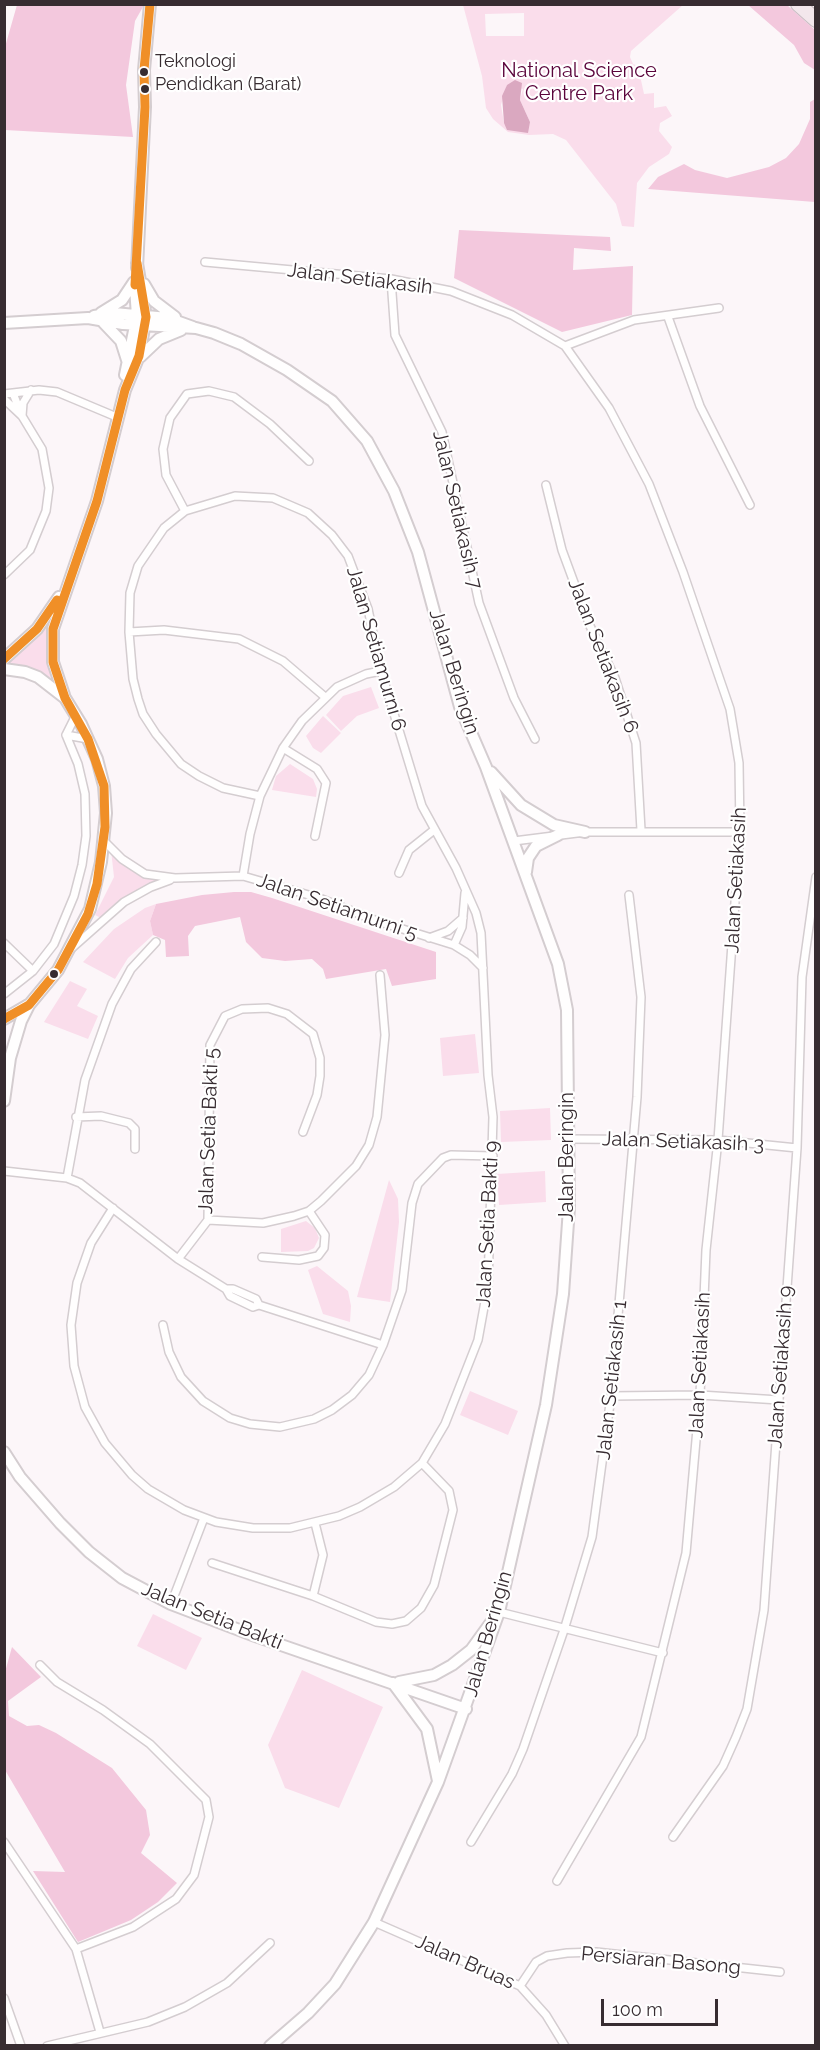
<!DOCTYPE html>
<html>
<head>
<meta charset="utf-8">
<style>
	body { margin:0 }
	#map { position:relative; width:820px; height:2050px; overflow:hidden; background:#fcf6f9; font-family:Raleway,sans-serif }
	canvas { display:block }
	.frame { position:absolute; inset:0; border:6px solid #372c31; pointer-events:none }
	.scale { position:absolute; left:601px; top:1999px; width:117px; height:27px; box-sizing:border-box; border:3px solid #372c31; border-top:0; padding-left:8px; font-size:18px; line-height:21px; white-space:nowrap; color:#372c31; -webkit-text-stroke:4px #fff; paint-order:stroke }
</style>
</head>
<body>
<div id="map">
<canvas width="820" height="2050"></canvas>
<div class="frame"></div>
<div class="scale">100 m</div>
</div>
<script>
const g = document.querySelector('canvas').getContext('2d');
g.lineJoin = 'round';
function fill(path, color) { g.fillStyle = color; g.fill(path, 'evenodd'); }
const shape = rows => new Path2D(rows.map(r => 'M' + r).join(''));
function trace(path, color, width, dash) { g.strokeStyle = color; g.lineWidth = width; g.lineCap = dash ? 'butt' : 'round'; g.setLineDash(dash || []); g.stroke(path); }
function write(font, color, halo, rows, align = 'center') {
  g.font = font + ' Raleway,sans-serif'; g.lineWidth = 4.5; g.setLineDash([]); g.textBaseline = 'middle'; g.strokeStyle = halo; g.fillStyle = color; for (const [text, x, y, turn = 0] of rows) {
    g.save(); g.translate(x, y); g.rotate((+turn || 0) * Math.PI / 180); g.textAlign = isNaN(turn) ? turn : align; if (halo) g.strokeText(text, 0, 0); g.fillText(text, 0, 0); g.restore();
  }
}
fill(shape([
	[463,5,683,5,631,51,630,57,633,64,638,66,644,94,654,93,654,108,666,106,672,116,660,123,659,131,672,147,669,154,649,167,637,183,634,227,622,226,616,204,566,140,553,134,529,135,508,132,493,119,486,108,482,76],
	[524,13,524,36,486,36,485,14],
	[507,85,523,89,520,100,530,122,504,123,501,105],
	[51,619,48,637,55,680,25,666,5,663,28,645],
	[371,687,379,708,357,716,341,731,326,715,343,696],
	[323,716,341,733,321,753,313,748,306,736],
	[290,764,313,779,317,789,316,797,272,790,276,776],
	[111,850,120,860,165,880,103,919,95,915,114,877],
	[156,904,150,921,153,935,128,958,115,979,83,962,114,929,145,908],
	[70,981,87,989,77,1006,98,1016,88,1039,44,1022],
	[475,1034,479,1073,443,1076,440,1038],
	[550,1108,551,1140,501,1142,500,1111],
	[545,1171,546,1202,499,1205,497,1174],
	[389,1180,398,1199,399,1222,390,1302,357,1297],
	[306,1221,315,1228,319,1238,314,1248,308,1251,281,1252,281,1229],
	[317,1266,348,1291,351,1306,350,1322,323,1314,308,1270],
	[470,1391,518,1411,508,1435,460,1415],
	[153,1614,202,1638,186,1670,137,1646],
	[302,1670,383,1707,339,1808,285,1788,268,1745]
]), '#faddeb');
fill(shape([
	[17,5,144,5,135,21,126,85,133,137,5,130,5,47],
	[748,5,787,5,815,30,815,70,804,63,794,45],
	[815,99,815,202,648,189,658,177,684,164,695,170,727,178,769,167,786,158,799,144,810,119,810,102],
	[459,230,610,237,611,251,574,248,573,270,633,266,632,315,562,332,454,278],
	[234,892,251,892,272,898,436,952,436,979,392,986,386,969,326,979,323,969,312,959,285,961,262,958,246,942,240,917,195,926,188,936,189,956,166,957,165,940,153,935,150,921,156,904,202,895],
	[12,1647,41,1677,8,1701,9,1716,27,1726,39,1725,56,1733,112,1768,146,1810,150,1835,141,1853,177,1883,158,1902,131,1920,78,1942,33,1871,65,1872,5,1770,5,1672]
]), '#f3c8dd');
fill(shape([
	[515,80,522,83,520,100,530,122,528,133,507,130,504,123,502,96,507,85]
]), '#daa8c0');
const street = shape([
	[205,262,391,279,451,291,512,315,565,346,609,408,649,484,683,572,730,709,739,763,740,832,718,1140,706,1250,700,1395,686,1553,641,1737,557,1881],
	[391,279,395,335,442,432,479,603,514,698,535,739],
	[668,317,700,406,750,505],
	[565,346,634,320,719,308],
	[13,393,21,414],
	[4,394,39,390,57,392,119,418],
	[4,399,22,416,42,449,49,488,46,511,30,550,4,575],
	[22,416,23,403,31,390],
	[546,485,562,550,590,626,615,678,636,743,641,830],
	[185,511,166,475,163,449,170,418,187,394,209,391,234,397,270,424,309,461],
	[129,632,164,630,239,639,283,661,325,697],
	[66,735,76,715],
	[66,735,88,739],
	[283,748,317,769,326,783,315,836],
	[104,841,122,859,145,874,175,878,243,876,319,898,377,921,454,945,470,955,483,968],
	[514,841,585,832,740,832],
	[399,873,409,850,434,830],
	[243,876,250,834,260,796,283,748,302,721,337,687,366,674,381,671],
	[429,938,448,931,463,918],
	[4,943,33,971],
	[454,945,462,927,465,893],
	[72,948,124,902,151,887,170,880],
	[4,994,33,971,54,944,74,896,82,865,86,836,85,794,78,764,66,735],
	[76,1117,101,1116,129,1123,135,1129,135,1149],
	[568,1139,718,1140,797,1148],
	[4,1171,67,1178,80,1183,178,1259,226,1289,230,1296,253,1307,259,1305,383,1345],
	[67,1178,85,1080,112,1004,131,969,156,942],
	[113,1208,91,1243,77,1283,71,1325,74,1366,85,1407,105,1443,132,1475,148,1489,184,1510,216,1522,253,1528,290,1528,339,1516,360,1507,394,1487,422,1463,445,1424,478,1340,488,1285,493,1117,488,1075,481,933,476,913,456,868,422,806,381,671,368,609,348,556,332,535,308,513,273,498,235,496,185,511,164,528,138,566,130,593,129,632,133,679,138,699,143,714,156,734,181,764,199,776,223,788,260,796],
	[208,1220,263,1223,294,1216,309,1211,321,1201,356,1166,369,1145,377,1117,385,1035,380,975],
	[262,1257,299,1260,318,1256,324,1248,325,1235,309,1211],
	[178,1259,208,1220,210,1045,225,1016,242,1009,268,1008,287,1014,313,1034,320,1058,320,1076,317,1095,303,1132],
	[226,1289,233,1289,256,1299,259,1305],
	[163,1325,169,1352,181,1377,203,1401,230,1418,250,1424,280,1427,314,1419,332,1410,352,1395,369,1375,383,1345,402,1290,412,1203,418,1184,443,1158,451,1155,493,1156],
	[611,1396,700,1395,779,1400],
	[212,1563,313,1596,376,1622,392,1624,406,1621,421,1608,434,1585,453,1510,449,1491,422,1463],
	[313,1596,323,1555,315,1523],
	[171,1604,204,1518],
	[499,1612,663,1653],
	[40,1665,57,1682,103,1710,150,1744,206,1800,209,1817,194,1875,176,1899,133,1927,76,1949],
	[673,1837,723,1766,736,1737,747,1709,764,1610,797,1148,802,977,816,877],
	[4,1842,76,1949,100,2032],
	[471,1842,512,1774,523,1749,564,1630,592,1537,611,1396,637,1097,641,997,629,895],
	[374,1922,520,1986,546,2015,565,2046],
	[520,1986,536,1962,547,1956,567,1953,596,1952,780,1972],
	[4,1998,21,2046],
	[47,2046,148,2022,185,2007,227,1983,270,1943]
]);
const secondary = shape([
	[137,268,145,107,144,70,150,4],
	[144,284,154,301,175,317],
	[101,313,122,300,134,282],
	[94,316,114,313,168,318,193,327],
	[102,321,121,341,127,360],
	[4,323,88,318,123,324,196,328,214,333,241,344,287,370,332,401,367,441,394,491,418,552,460,707,486,767,558,964,567,1010,569,1208,563,1294,546,1405,499,1612,438,1782,374,1922,335,1984,308,2013,270,2046],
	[140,357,159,339,181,330],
	[125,375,137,316,135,287],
	[4,659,37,629,59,597],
	[4,669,25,672,38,677,65,698,81,724,97,759,104,786,106,813,101,862,90,909,58,970,29,1005,21,1021,10,1058,4,1101],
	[64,695,53,662,53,629,97,501,125,390,139,356,146,317,137,263],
	[491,772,521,805,554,825,585,832],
	[526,872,528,858,536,846,558,835],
	[4,1019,28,1005],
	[4,1452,20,1477,60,1523,89,1552,122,1578,171,1604,255,1636,466,1709],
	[399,1682,434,1675,452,1665,471,1650,492,1621],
	[393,1683,427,1729,438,1781]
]);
const highway = shape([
	[798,4,816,20]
]);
trace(street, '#d4cdd0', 10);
trace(secondary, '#d4cdd0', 14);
trace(highway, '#c9bbc2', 16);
trace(street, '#fffefe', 7);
trace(secondary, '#fffefe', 10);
trace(highway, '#f3e7ec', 14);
trace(shape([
	[135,285,145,107,144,70,150,4],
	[4,659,37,629,57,600],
	[4,1019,29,1005,58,970,88,914,97,884,105,827,104,786,88,739,65,698,53,662,53,629,97,501,125,390,139,356,146,317,137,263]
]), '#f08f27', 9);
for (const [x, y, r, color] of [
	[144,72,5,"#372c31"],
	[145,89,5,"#372c31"],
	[54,974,5,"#372c31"]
]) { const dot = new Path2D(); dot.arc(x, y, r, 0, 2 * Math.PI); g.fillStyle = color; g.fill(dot); trace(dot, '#fff', 2); }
write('18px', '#372c31', '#fff', [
	["Teknologi",155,62],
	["Pendidkan (Barat)",155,85]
], 'left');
write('20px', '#5a043b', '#fff', [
	["National Science",579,71],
	["Centre Park",579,94]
]);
write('20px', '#372c31', '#fff', [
	["Jalan Setiakasih",360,279,7],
	["Jalan Setiakasih 7",457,510,77],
	["Jalan Setiamurni 6",376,649,74],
	["Jalan Setiakasih 6",603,656,69],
	["Jalan Beringin",454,672,73],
	["Jalan Setiakasih",736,880,-87],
	["Jalan Setiamurni 5",337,907,19],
	["Jalan Setia Bakti 5",209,1131,-88],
	["Jalan Setiakasih 3",683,1142,2],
	["Jalan Beringin",567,1157,-90],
	["Jalan Setia Bakti 9",488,1224,-87],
	["Jalan Setiakasih",700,1365,-87],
	["Jalan Setiakasih 9",781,1367,-86],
	["Jalan Setiakasih 1",612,1380,-84],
	["Jalan Setia Bakti",212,1616,22],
	["Jalan Beringin",488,1634,-74],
	["Persiaran Basong",661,1961,5],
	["Jalan Bruas",465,1962,24]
]);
</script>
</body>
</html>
